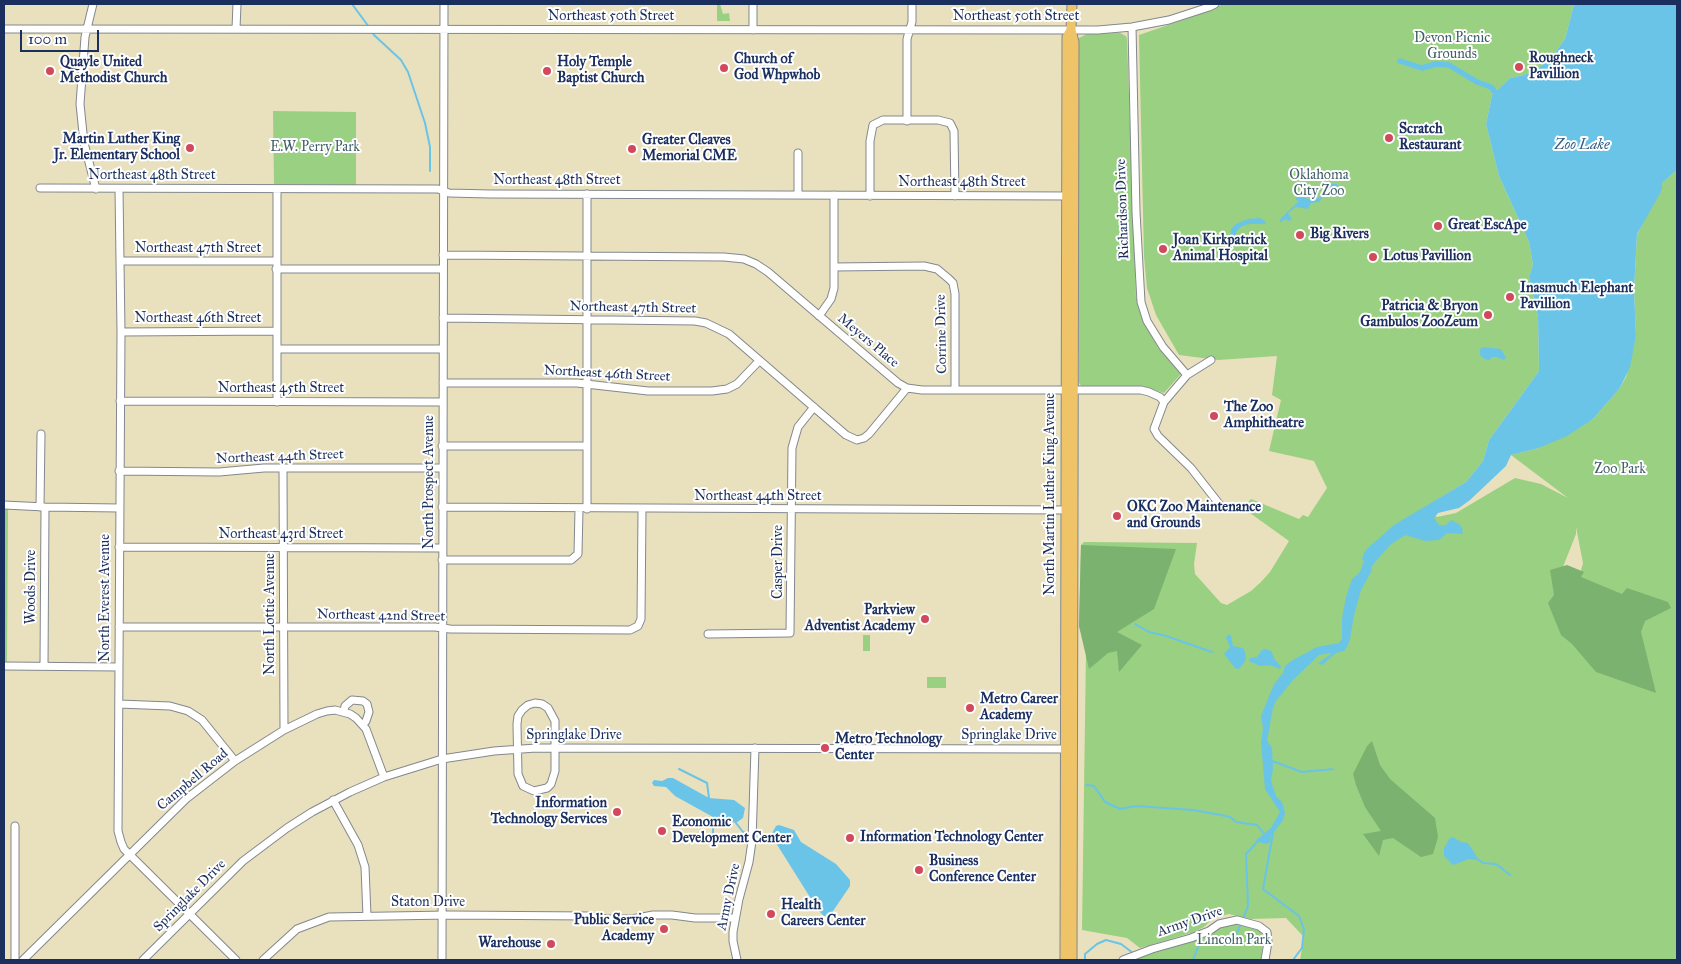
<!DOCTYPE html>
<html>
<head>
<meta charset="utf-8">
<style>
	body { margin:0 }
	#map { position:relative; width:1681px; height:964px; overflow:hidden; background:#e9e0bd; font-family:"IM FELL Great Primer",serif }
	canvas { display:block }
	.frame { position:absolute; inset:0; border:5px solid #1b2f5e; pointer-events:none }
	.scale { position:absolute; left:20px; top:30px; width:79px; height:22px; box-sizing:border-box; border:2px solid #1b2f5e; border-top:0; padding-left:6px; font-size:15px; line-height:18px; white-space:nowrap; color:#1b2f5e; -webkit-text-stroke:4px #fff; paint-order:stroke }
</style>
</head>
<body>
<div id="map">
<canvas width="1681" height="964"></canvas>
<div class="frame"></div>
<div class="scale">100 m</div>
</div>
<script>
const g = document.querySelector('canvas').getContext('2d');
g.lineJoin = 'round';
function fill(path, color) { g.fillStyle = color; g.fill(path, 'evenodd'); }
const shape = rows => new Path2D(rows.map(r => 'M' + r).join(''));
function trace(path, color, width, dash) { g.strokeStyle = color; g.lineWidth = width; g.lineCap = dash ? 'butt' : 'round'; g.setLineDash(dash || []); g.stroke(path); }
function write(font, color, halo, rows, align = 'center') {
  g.font = font + ' "IM FELL Great Primer",serif'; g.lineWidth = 4; g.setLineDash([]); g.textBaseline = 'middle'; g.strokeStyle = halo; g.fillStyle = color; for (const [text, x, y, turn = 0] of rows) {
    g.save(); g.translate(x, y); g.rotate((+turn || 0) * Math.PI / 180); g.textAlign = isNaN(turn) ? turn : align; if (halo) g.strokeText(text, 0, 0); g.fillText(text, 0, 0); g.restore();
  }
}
fill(shape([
	[717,4,720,4,723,14,729,13,730,21,717,21],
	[1223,4,1574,4,1565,39,1551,58,1536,70,1524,75,1510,78,1492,95,1486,124,1499,176,1529,242,1533,265,1529,277,1538,317,1539,371,1489,440,1483,461,1466,482,1425,507,1437,517,1456,513,1515,478,1541,484,1568,498,1511,455,1539,448,1593,419,1620,388,1626,377,1636,336,1634,290,1637,235,1648,212,1662,190,1662,183,1677,170,1677,960,1300,960,1304,937,1286,918,1250,919,1229,914,1213,918,1204,927,1194,932,1140,948,1127,938,1082,930,1086,651,1079,626,1081,545,1084,542,1197,543,1194,564,1195,574,1221,603,1227,605,1251,591,1261,582,1270,572,1289,541,1243,508,1251,499,1299,519,1303,515,1308,517,1327,488,1314,461,1269,451,1281,400,1272,395,1277,356,1218,360,1179,355,1156,315,1147,288,1144,256,1139,35,1209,11],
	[1576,527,1583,563,1580,574,1557,582,1576,534],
	[1120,33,1126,36,1127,39,1136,297,1148,330,1159,349,1181,374,1164,393,1146,387,1082,387,1079,383,1079,38,1087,34],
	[273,111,356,112,356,185,274,184],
	[4,509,8,509,7,662,4,662],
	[863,635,870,635,870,651,863,651],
	[927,677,946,677,946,688,927,688],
	[1235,922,1257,928,1261,932,1263,938,1261,960,1125,960,1219,925]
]), '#9ad081');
fill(shape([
	[1081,545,1176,549,1154,609,1117,632,1142,645,1119,672,1117,651,1108,653,1089,669,1079,626],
	[1567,565,1584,572,1581,577,1622,594,1627,588,1668,602,1671,608,1645,621,1641,632,1656,693,1596,672,1572,644,1561,635,1548,603,1554,595,1550,570],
	[1372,741,1380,765,1390,779,1435,818,1438,837,1433,854,1421,857,1393,838,1383,840,1379,856,1363,834,1381,831,1365,807,1356,785,1353,774,1367,746]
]), '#7bb26f');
fill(shape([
	[1574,4,1677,4,1677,170,1662,183,1662,190,1637,234,1634,290,1636,336,1630,367,1620,388,1593,419,1567,436,1539,448,1511,455,1506,466,1470,500,1459,508,1438,513,1434,518,1439,525,1446,525,1451,520,1459,524,1462,528,1463,534,1447,533,1439,540,1425,541,1405,535,1390,545,1371,567,1372,570,1361,590,1354,615,1350,639,1347,647,1344,651,1336,653,1322,665,1318,663,1330,655,1331,653,1319,655,1293,680,1276,701,1273,708,1267,741,1271,746,1272,749,1273,769,1271,781,1276,796,1282,802,1285,813,1283,820,1271,836,1270,842,1266,844,1255,841,1271,828,1280,812,1265,789,1261,742,1263,728,1261,716,1274,684,1283,673,1285,666,1291,661,1317,647,1339,643,1342,639,1342,618,1346,597,1352,579,1360,572,1364,561,1362,559,1364,553,1368,548,1394,525,1466,482,1483,461,1489,440,1539,371,1538,317,1529,277,1533,265,1529,242,1499,176,1486,124,1492,95,1510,78,1524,75,1536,70,1551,58,1565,39],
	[1331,184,1337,184,1338,189,1328,190,1319,202,1311,203,1308,209,1296,207,1288,213,1289,215,1292,219,1289,221,1285,219,1279,223,1281,218,1299,201,1296,200,1296,197,1300,196,1308,199,1319,198,1328,186],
	[1260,218,1266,222,1265,224,1249,224,1242,226,1237,230,1234,239,1230,239,1231,229,1236,224,1248,219],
	[1483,347,1501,349,1506,358,1504,360,1496,357,1492,357,1489,360,1484,359,1480,355,1480,349],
	[1229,634,1231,636,1233,646,1243,648,1245,652,1246,660,1239,669,1235,668,1224,654,1230,647,1226,638],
	[1266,649,1271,651,1275,660,1281,666,1280,669,1270,665,1260,666,1249,661,1250,658,1257,657,1262,650],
	[668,778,673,778,709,798,734,800,745,808,743,818,736,823,713,817,675,796,666,787,654,786,652,783,654,780,662,781],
	[779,825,794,830,801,842,836,864,850,880,850,886,829,917,824,916,818,910,771,835,776,826],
	[1453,837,1461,842,1468,843,1477,857,1476,860,1469,859,1453,865,1444,856,1444,848,1450,838]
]), '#6ac4e7');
trace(shape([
	[352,4,369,27],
	[371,31,374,35,401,60,408,72,425,123,430,147,430,171],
	[1135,624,1149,632,1166,636,1212,652],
	[1272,761,1302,772,1333,769],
	[679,769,707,783,709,798],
	[1086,785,1094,786,1105,802,1120,809,1136,806,1193,810,1221,815,1230,817,1236,822,1257,825,1265,835],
	[736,823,743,832,751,832],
	[1273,833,1263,889,1299,916,1304,929,1302,948,1293,960],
	[713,839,713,817],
	[1476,858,1483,863,1496,864,1510,875],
	[1243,919,1248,906,1246,854,1259,840],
	[1085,960,1085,954,1097,944,1106,940,1121,944,1133,953],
	[1193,960,1200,942,1228,942,1238,931,1241,923]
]), '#6ac4e7', 2);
trace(shape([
	[1400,61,1422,68,1436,64,1449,65,1477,82,1491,87,1495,92]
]), '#6ac4e7', 5.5);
const minor = shape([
	[93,4,85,37,80,104,84,143,96,189],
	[1132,27,1136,212,1141,302,1147,321,1163,347,1187,375],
	[4,29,1098,30,1132,27,1169,20,1209,7,1215,4],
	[236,29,237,4],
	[753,30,753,4],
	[907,121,907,39,912,22,912,4],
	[40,188,438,189,449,193,490,194,1071,196],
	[119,189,121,332,118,831,121,842,124,849,236,960],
	[277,189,277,402],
	[798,195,798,153],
	[870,196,870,141,873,125,883,120,938,120,950,123,954,131,955,196],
	[443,255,724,257,744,259,756,264,768,272,898,383,907,388,922,390,1141,390,1149,392,1160,397,1164,402,1154,429,1158,436,1191,468,1220,505],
	[120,261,276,261],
	[834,267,924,266,937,269,949,279,953,283,955,294,955,389],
	[276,269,443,269],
	[819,316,831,299,834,288,834,195],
	[443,318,695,321,706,323,729,334,846,435,857,440,864,438,869,434,907,388],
	[121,332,277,331],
	[277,349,442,349],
	[443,383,577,383,648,391,712,391,727,389,737,384,759,361],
	[120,401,442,402],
	[1164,402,1187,375,1211,360],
	[442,446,587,446],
	[283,468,284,730],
	[119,471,219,472,264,468,443,468],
	[4,505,45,507,119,508],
	[40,507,41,434],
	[442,507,1069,510],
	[587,509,587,194],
	[119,547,442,548],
	[442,560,571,560,578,554,579,509],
	[119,627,435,627,450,629,630,630,638,626,641,619,642,510],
	[708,634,790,633,792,448,798,427,814,407],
	[4,666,119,667],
	[44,666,45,507],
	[535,703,542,704,548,708,555,721,555,771,551,784,547,788,534,791,523,786,518,774,517,724,518,716,522,710,528,705,535,703],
	[119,704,170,706,188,711,202,720,235,761],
	[344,711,345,706,352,700,363,701,367,704,369,712,366,721,363,725],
	[333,800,358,845,365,867,367,916],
	[15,960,15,826],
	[23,960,186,799,235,761,284,730,317,714,327,711,335,710,350,714,356,718,366,729,384,777],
	[143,960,243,861,287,828,312,812,350,792,384,777,442,759,494,751,536,748,1070,749],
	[263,960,297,929,329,917,449,915,590,916,607,919,632,919,653,915,672,915,695,918,735,918],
	[442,960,444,4],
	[737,960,733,941,733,932,739,899,749,862,752,841,755,748],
	[1123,960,1152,949,1191,938,1209,931,1219,924,1237,920,1259,926,1267,932,1268,942,1265,960]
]);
const major = shape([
	[1072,4,1071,30,1074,42,1072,960],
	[1065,960,1067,37,1071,30]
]);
trace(minor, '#82888e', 9);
trace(major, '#82888e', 11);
trace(minor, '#fff', 7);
trace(major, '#efc469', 9);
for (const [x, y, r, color] of [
	[1519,67,5,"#d1495b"],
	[724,68,5,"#d1495b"],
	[50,71,5,"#d1495b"],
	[547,71,5,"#d1495b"],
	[1389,138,5,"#d1495b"],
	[190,148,5,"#d1495b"],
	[632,149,5,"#d1495b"],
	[1438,226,5,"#d1495b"],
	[1300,235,5,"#d1495b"],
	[1163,249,5,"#d1495b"],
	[1373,257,5,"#d1495b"],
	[1510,297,5,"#d1495b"],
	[1488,315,5,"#d1495b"],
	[1214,416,5,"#d1495b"],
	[1117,516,5,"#d1495b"],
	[925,619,5,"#d1495b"],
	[970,708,5,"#d1495b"],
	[825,748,5,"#d1495b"],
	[617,812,5,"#d1495b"],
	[662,831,5,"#d1495b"],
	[850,838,5,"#d1495b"],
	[919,870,5,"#d1495b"],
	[771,914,5,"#d1495b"],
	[664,929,5,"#d1495b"],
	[551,944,5,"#d1495b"]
]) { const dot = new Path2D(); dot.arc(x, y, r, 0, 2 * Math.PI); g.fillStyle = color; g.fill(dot); trace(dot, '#fff', 2); }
write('14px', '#1b2f5e', '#fff', [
	["Northeast 50th Street",611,17],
	["Northeast 50th Street",1016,17],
	["Northeast 48th Street",152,176],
	["Northeast 48th Street",557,181],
	["Northeast 48th Street",962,183],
	["Richardson Drive",1123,209,-92],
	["Northeast 47th Street",198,249],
	["Northeast 47th Street",633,308,1],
	["Northeast 46th Street",198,319],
	["Corrine Drive",942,334,-91],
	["Meyers Place",868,341,40],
	["Northeast 46th Street",607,374,3],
	["Northeast 45th Street",281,389],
	["Northeast 44th Street",280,457,-2],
	["North Prospect Avenue",430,482,-90],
	["North Martin Luther King Avenue",1051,494,-90],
	["Northeast 44th Street",758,497],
	["Northeast 43rd Street",281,535],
	["Casper Drive",779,562,-90],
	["Woods Drive",32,587,-90],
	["North Everest Avenue",106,598,-90],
	["North Lottie Avenue",271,614,-90],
	["Northeast 42nd Street",381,616,1],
	["Springlake Drive",574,736],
	["Springlake Drive",1009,736],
	["Campbell Road",193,780,-40],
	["Springlake Drive",190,896,-45],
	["Army Drive",729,897,-78],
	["Staton Drive",428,903],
	["Army Drive",1190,922,-19]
]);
write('14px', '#415f68', '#fff', [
	["Devon Picnic",1452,39],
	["Grounds",1452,55],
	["E.W. Perry Park",315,148],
	["Oklahoma",1319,176],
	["City Zoo",1319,192],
	["Zoo Park",1620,470],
	["Lincoln Park",1234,941]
]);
write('bold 14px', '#1b2f5e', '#fff', [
	["Roughneck",1529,59],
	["Pavillion",1529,75],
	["Church of",734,60],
	["God Whpwhob",734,76],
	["Quayle United",60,63],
	["Methodist Church",60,79],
	["Holy Temple",557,63],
	["Baptist Church",557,79],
	["Scratch",1399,130],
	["Restaurant",1399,146],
	["Martin Luther King",180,140,"right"],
	["Jr. Elementary School",180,156,"right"],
	["Greater Cleaves",642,141],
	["Memorial CME",642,157],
	["Great EscApe",1448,226],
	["Big Rivers",1310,235],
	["Joan Kirkpatrick",1173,241],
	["Animal Hospital",1173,257],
	["Lotus Pavillion",1383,257],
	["Inasmuch Elephant",1520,289],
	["Pavillion",1520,305],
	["Patricia & Bryon",1478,307,"right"],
	["Gambulos ZooZeum",1478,323,"right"],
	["The Zoo",1224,408],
	["Amphitheatre",1224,424],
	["OKC Zoo Maintenance",1127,508],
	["and Grounds",1127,524],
	["Parkview",915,611,"right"],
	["Adventist Academy",915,627,"right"],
	["Metro Career",980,700],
	["Academy",980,716],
	["Metro Technology",835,740],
	["Center",835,756],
	["Information",607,804,"right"],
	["Technology Services",607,820,"right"],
	["Economic",672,823],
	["Development Center",672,839],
	["Information Technology Center",860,838],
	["Business",929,862],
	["Conference Center",929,878],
	["Health",781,906],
	["Careers Center",781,922],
	["Public Service",654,921,"right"],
	["Academy",654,937,"right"],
	["Warehouse",541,944,"right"]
], 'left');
write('italic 15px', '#335c87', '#fff', [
	["Zoo Lake",1582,145]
]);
</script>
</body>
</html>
